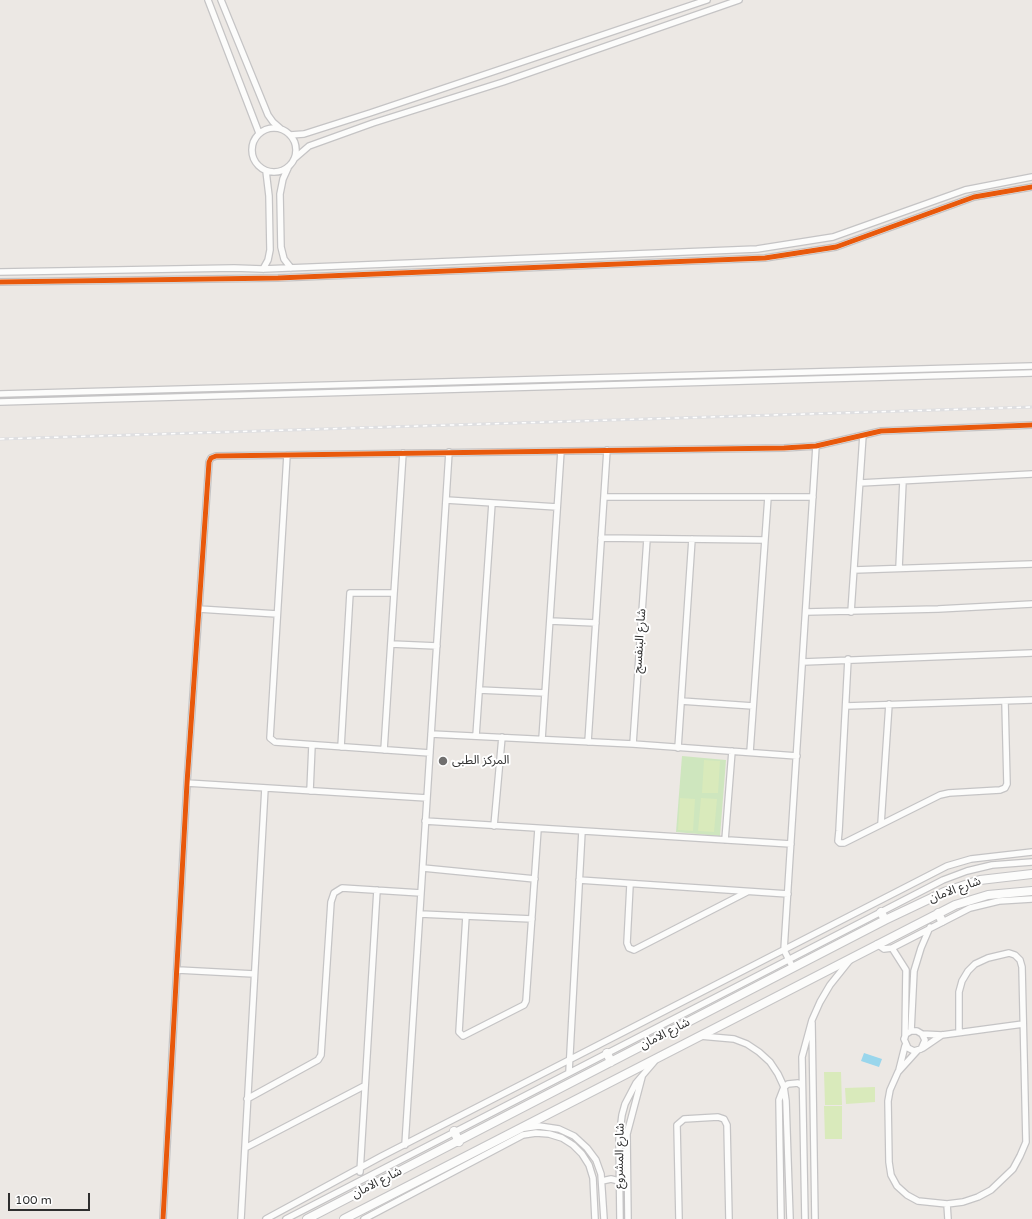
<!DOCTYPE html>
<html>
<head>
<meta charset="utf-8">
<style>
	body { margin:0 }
	#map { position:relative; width:1032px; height:1219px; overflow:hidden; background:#ece8e4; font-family:"Varela Round",sans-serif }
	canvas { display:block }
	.scale { position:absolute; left:8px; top:1193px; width:82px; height:18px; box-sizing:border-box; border:2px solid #2e2e2e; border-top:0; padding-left:5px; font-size:12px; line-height:14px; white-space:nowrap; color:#2e2e2e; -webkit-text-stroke:3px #fff; paint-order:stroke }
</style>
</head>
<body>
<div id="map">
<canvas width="1032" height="1219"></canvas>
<div class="scale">100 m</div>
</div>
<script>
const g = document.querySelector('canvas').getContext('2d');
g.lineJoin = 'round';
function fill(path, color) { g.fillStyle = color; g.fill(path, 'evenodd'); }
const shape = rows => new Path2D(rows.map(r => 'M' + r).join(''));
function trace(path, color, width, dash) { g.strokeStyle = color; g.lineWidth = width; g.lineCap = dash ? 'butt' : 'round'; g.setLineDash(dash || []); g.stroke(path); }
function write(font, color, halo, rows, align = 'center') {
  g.font = font + ' "Varela Round","Noto Sans Arabic",sans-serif'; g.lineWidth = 4; g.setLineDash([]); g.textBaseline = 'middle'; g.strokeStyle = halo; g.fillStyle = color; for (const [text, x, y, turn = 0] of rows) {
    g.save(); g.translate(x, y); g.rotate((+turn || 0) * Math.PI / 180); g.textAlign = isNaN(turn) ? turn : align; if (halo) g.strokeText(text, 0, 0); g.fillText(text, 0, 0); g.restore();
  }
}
fill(shape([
	[682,756,726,760,720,836,676,832]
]), '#cee6be');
fill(shape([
	[704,760,720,761,718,793,702,793],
	[680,798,695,799,693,831,678,830],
	[701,798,717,799,714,832,698,831],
	[824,1072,841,1072,842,1105,825,1105],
	[875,1087,875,1102,846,1104,845,1088],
	[824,1106,842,1106,842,1139,825,1139]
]), '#d9eabb');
fill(shape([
	[864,1053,882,1059,879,1067,861,1061]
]), '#99d6ec');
const street = shape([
	[208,0,259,133],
	[221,0,268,115,273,122,281,129],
	'252 150a22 22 0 1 1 44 0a22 22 0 1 1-44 0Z',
	[290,135,304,134,370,113,707,0],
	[294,159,309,146,373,123,503,82,739,0],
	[288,168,283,179,280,194,281,247,284,259,291,268],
	[263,269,268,260,270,250,269,196,266,171],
	[0,272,234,268,263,269,757,249,833,237,965,190,1032,177],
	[0,282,278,278,765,258,836,247,974,197,1032,187],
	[0,394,1032,366],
	[0,402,1032,373],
	[287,455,270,738,275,742,430,753],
	[860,483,1032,474],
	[604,497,813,497],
	[446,500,557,507],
	[601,538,765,540],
	[899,568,903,481],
	[854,570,1032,564],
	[199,609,277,614],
	[806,612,938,609,1032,604],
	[851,612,863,435],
	[550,621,596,623],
	[391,644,437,646],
	[848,659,839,831,838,841,840,843,844,843,940,795,949,793,1000,790,1005,788,1007,784,1005,702],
	[803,662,1032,653],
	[479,690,545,693],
	[681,701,753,706],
	[846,706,1032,700],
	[431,734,633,744,797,756],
	[476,736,492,503],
	[542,739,561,451],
	[588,742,607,450],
	[633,744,647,539],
	[341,747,350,593,394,593],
	[678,748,692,539],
	[384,750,403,453],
	[750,752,768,497],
	[187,783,427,798],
	[310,791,312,745],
	[425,821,791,844],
	[881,824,889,704],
	[494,826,502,737],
	[725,840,732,751],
	[423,868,535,879],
	[579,880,788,894],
	[630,885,627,943,629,948,634,950,747,892],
	[420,914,532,919],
	[466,916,459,1032,463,1036,524,1005,526,1001,538,829],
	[877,944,884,949,892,948,970,908,999,901,1032,899],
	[892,948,906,970,905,1037],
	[793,968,784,950,816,446],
	[178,970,254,974],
	[812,1023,815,1219],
	[911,1031,914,971,921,948,930,927],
	[922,1034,925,1040,921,1049,914,1051,908,1048,904,1039,906,1034,911,1031,917,1031,922,1034,942,1035,1023,1024],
	[700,1036,734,1039,747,1044,759,1052,770,1062,778,1074,784,1087,786,1101,790,1219],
	[923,1048,942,1035],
	[917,1051,898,1072,890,1090,888,1101,889,1162,891,1175,897,1186,907,1195,918,1201,947,1204,963,1202,978,1197,991,1190,1013,1169,1020,1156,1026,1142,1022,967,1020,960,1015,955,1009,953,988,958,975,964,968,971,962,981,959,992,959,1032],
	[899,1070,905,1046],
	[569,1072,582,831],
	[247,1099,318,1060,321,1055,331,902,334,893,342,888,421,893],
	[525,1128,539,1126,559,1129,574,1136,587,1148,596,1160,601,1174,604,1219],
	[405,1145,449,452],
	[245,1148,364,1086],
	[360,1172,377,890],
	[602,1181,611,1179,619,1181],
	[947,1204,948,1219],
	[163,1219,187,783,209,462,211,458,216,456,784,448,816,446,881,431,1032,425],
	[241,1219,265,788],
	[266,1219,382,1156,947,866,971,859,1032,852],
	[286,1219,943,880,967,871,992,865,1032,862],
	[364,1219,523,1135,536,1133,549,1134,562,1138,573,1145,582,1154,589,1165,593,1178,595,1219],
	[620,1219,619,1139,622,1115,625,1104,636,1083,654,1062],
	[628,1219,627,1134,642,1077],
	[679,1219,677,1125,684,1119,718,1117,724,1119,727,1125,729,1219],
	[781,1219,779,1100,784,1087,788,1084,798,1083,802,1086],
	[805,1219,802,1057,812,1020,820,1002,830,985,850,960]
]);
const secondary = shape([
	[881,912,885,920],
	[938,913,942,921],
	[607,1053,611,1062],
	[454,1131,459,1142],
	[307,1219,885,920,944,892,980,880,1032,874],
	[344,1219,955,905,988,895,1032,891]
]);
trace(street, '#c5c4c5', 8);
trace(secondary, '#c5c4c5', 10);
trace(street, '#fcfcfb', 5.5);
trace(secondary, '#fcfcfb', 8);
const rail = shape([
	[0,439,1032,407]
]);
trace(rail, '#dfdfe1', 3);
trace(rail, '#fff', 1.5, [4.5]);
trace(shape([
	[0,282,278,278,765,258,836,247,974,197,1032,187],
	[163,1219,187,783,209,462,211,458,216,456,784,448,816,446,881,431,1032,425]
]), '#e8590c', 5);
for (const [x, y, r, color] of [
	[443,761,5,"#706f6e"]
]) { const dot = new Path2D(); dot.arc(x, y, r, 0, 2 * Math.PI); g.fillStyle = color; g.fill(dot); trace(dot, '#fff', 1.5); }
write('12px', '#2e2e2e', '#fff', [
	["شارع البنفسج",640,641,-86],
	["شارع الامان",955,890,-20],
	["شارع الامان",665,1034,-27],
	["شارع المشروع",620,1156,-89],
	["شارع الامان",377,1183,-27]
]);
write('12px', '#2e2e2e', '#fff', [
	["المركز الطبى",452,761]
], 'left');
</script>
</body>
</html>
